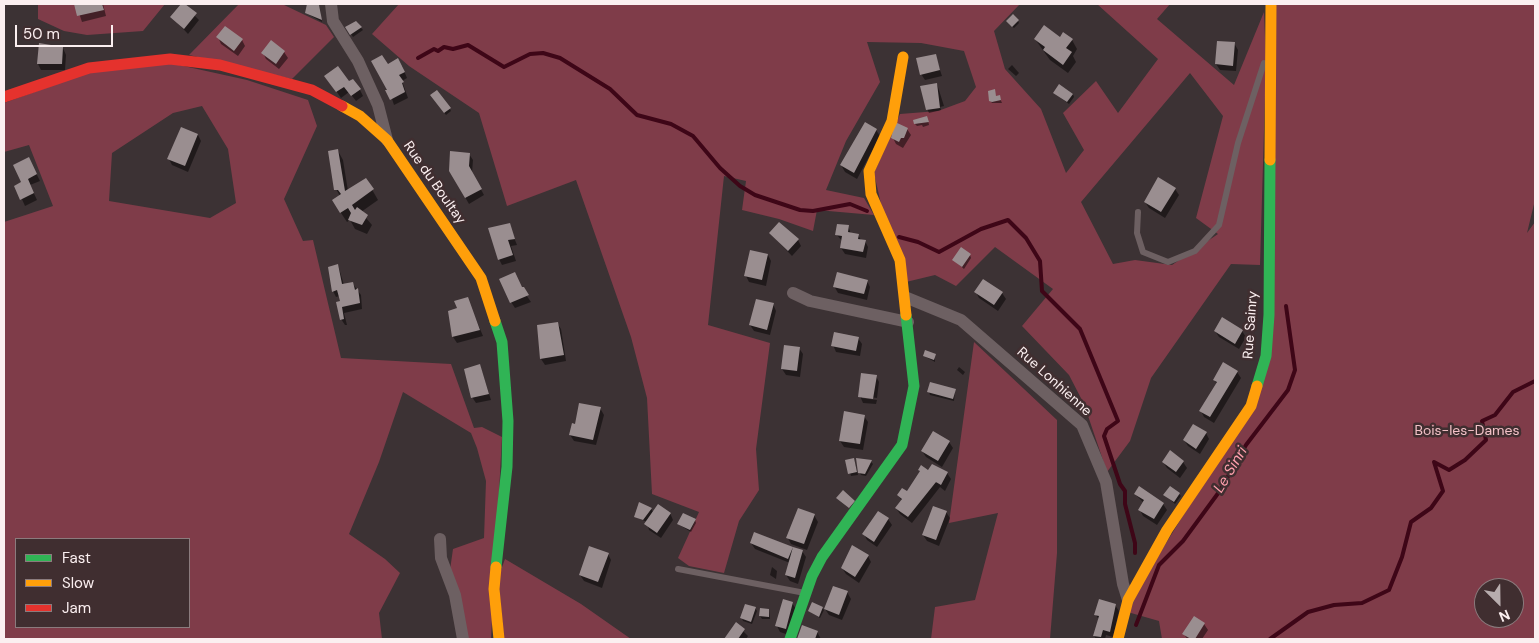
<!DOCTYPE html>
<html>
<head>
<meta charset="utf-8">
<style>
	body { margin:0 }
	#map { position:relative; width:1539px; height:643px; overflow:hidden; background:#3c3234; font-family:"DM Sans",sans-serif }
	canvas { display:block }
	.frame { position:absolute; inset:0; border:5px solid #fbeff0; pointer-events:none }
	.legend { position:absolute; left:15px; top:538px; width:175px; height:90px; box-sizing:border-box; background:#402e30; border:1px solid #8b7b7d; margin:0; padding:6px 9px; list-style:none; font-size:15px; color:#fbeff0 }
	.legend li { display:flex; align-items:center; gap:10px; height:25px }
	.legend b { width:25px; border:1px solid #8b7b7d }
	.north { position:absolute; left:1474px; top:578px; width:50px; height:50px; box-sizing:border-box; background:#402e30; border:1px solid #8b7b7d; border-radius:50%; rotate:157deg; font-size:14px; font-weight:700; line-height:20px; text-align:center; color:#fbeff0 }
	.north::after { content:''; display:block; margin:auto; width:18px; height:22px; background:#b8adae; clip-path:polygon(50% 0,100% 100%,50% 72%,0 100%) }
	.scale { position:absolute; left:15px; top:25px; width:98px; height:22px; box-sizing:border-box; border:2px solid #fbeff0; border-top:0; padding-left:6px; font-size:15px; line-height:18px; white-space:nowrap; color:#fbeff0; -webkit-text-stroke:4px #402e30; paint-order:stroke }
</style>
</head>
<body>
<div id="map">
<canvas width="1539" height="643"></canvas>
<div class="frame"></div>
<ul class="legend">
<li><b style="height:6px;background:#30b455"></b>Fast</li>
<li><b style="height:6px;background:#ff9f0a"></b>Slow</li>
<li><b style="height:6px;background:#e5322d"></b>Jam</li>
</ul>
<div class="north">N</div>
<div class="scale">50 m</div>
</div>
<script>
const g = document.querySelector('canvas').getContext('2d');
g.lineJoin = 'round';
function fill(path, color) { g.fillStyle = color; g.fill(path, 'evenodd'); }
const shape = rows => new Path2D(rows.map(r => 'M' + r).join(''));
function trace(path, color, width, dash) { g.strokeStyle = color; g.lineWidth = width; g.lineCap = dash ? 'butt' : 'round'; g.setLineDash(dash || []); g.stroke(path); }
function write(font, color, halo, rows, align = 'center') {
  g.font = font + ' "DM Sans",sans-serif'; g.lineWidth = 5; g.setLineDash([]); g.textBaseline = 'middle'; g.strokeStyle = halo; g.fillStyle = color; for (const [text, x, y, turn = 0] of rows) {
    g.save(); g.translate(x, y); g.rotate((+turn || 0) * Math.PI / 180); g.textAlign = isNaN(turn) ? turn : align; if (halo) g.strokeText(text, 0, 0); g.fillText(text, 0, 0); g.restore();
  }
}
fill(shape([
	[38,4,165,4,143,31,87,35,64,31,38,19],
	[239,4,282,4,326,25,334,37,292,79,189,55],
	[399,4,1020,4,994,31,1005,69,1041,109,1066,173,1084,150,1063,113,1096,81,1118,113,1158,59,1097,4,1170,4,1157,19,1234,85,1264,12,1266,62,1260,265,1231,264,1151,378,1130,441,1107,472,1084,404,1069,375,1022,326,1053,289,995,247,956,286,935,275,906,282,883,213,874,173,900,114,938,111,965,101,976,87,964,51,921,43,867,42,880,82,846,141,826,190,864,198,874,215,817,210,813,231,779,219,742,210,746,181,724,176,708,325,770,343,756,449,759,490,739,521,724,573,689,566,678,558,699,512,652,494,647,398,631,337,576,180,507,206,479,113,409,66,372,34],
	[1190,73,1223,116,1196,218,1218,234,1172,265,1135,260,1113,264,1081,202],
	[1275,4,1535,4,1535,200,1527,233,1535,222,1535,639,1162,639,1159,621,1124,611,1251,406,1266,356],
	[1484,588,1514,588,1514,618,1484,618],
	[170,63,247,80,308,100,317,126,284,199,303,241,313,240,341,358,451,364,474,428,482,427,502,437,491,639,468,639,450,570,453,549,484,538,486,481,477,448,471,433,403,392,379,462,349,534,385,559,400,573,379,613,382,639,4,639,4,222,53,206,29,145,4,152,4,103,89,72],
	[202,106,228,149,236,203,210,218,109,201,112,153,173,113],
	[16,539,189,539,189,627,16,627],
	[974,342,1057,420,1057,553,1050,639,931,639,935,607,975,600,998,513,949,523],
	[505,559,581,604,631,639,504,639,498,578]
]), '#7f3c49');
fill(shape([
	[76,4,103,4,106,16,82,22],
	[183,4,199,20,188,34,172,17],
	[319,6,320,9,322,22,306,13],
	[1018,21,1019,23,1014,28,1009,24],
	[356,22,363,30,353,37,347,28],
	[218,37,242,40,245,46,238,56,221,44],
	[1060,38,1072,40,1077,49,1073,56,1076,62,1068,73,1050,60,1035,39],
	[1234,43,1238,50,1236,71,1220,70,1216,64],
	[40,44,63,48,66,55,65,70,41,70,38,64],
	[284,52,288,58,279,69,266,59,263,53],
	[935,55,942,76,925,80,921,74],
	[387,65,402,66,407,78,402,81,408,98,394,105,389,90],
	[1012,65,1019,73,1016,76,1008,69],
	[330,82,349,83,360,90,363,96,356,101,349,92,341,98],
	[937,84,944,106,940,107,941,110,929,113,926,106],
	[994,91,996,97,999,96,1002,103,992,103,990,100],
	[1054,93,1073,94,1074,97,1069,104],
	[433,98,450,109,451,111,446,115],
	[928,120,929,125,923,127,922,125,917,126,915,124],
	[865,124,876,130,880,136,857,179,845,172,841,165],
	[182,128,198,135,201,141,188,172,172,165,169,159],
	[907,129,911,135,903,148,896,144,893,138],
	[338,151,343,160,348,191,366,179,378,200,361,212,372,225,367,234,355,229,350,220,347,222,339,210,340,196,336,189],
	[469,154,473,160,472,173,484,195,469,204,450,171],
	[32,165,40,181,30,185,37,200,25,206,16,186,23,183],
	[1175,189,1179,195,1165,218,1149,208,1145,202],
	[509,225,517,245,511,246,516,261,502,265,499,259],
	[848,226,851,234,858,235,861,240,865,241,868,247,866,258,845,254,841,248,842,241,837,235],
	[770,233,798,240,801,246,792,256],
	[768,255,771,261,766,286,749,282,746,276],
	[970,255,971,258,964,269,954,260],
	[338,265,344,285,353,284,361,295,362,309,344,313,347,325,345,325,341,319,340,296,336,297,333,291],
	[983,280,1002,293,1006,299,998,311,979,298,976,292],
	[867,281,870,287,867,300,838,293,834,286],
	[522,289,531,302,515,308,511,302],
	[467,298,483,336,457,343,453,337,449,312,458,308],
	[773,304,776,311,770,335,754,331,750,325],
	[557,323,561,329,566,361,545,365,541,359,539,326],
	[1215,331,1242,331,1246,337,1239,349,1219,337],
	[858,338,862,344,860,356,836,352,833,345],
	[799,348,803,354,800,377,786,375,782,369],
	[935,355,935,362,924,356],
	[480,365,491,400,476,403,472,397],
	[959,367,965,372,963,375,957,370],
	[1237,372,1241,378,1214,423,1204,417,1201,411,1217,384,1214,380],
	[876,376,879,382,877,398,862,396,862,398,877,400,876,404,863,403,860,396],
	[955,390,954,401,930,395,929,392],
	[600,408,604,415,596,445,574,441,570,435,575,425],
	[864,416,868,422,863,450,844,447,840,441],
	[1206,433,1209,439,1200,454,1188,446,1184,440],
	[949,442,953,448,942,467,926,457,922,451],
	[854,459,858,475,851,476,847,461],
	[858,459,871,462,873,464,866,476,861,475,859,472],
	[1163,462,1183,462,1187,468,1180,478,1167,468],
	[928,471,947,473,951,479,945,491,940,487,912,523,900,514,896,508,902,501,898,495,907,493],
	[1135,494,1163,504,1167,510,1157,525,1143,516,1140,510,1144,503],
	[1179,494,1181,496,1175,504,1165,495],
	[651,509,654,513,670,513,673,520,661,538,649,530,647,522,636,517],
	[946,512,950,518,939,546,927,541,923,535],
	[814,515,818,522,807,550,791,544,788,538],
	[888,519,892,525,877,547,867,540,864,534],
	[695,520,696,523,691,532,678,524],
	[755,533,802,551,806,557,798,584,790,581,786,575,790,563,755,549,751,543],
	[608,554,611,560,602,588,584,581,580,575],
	[868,556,871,562,859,583,846,574,842,568],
	[772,567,777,571,776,579,770,575],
	[847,592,851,599,842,620,829,615,825,609],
	[792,603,796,609,789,635,780,632,777,626],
	[1115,605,1119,611,1113,637,1106,635,1105,639,1096,639,1094,636,1099,620,1096,615],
	[755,608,757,611,752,624,743,621,742,618],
	[822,608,824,610,820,618,809,611],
	[769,610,770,619,762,619,760,616],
	[736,624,748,636,746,639,725,639],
	[1204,624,1208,630,1202,639,1187,639,1184,634],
	[802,627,817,632,821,639,799,639]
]), '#0007');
trace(shape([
	[418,58,434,49,438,51,444,47,453,49,468,45,504,67,530,54,543,53,560,58,610,89,637,115,671,124,693,136,720,168,740,186,755,195,800,210,813,211,850,204,867,211],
	[899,237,918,242,939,252,981,229,1008,220,1026,238,1040,261,1042,291,1080,329,1118,421,1107,429,1104,436,1120,484,1125,491,1125,504,1135,543,1135,553],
	[1136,625,1159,565,1183,541,1219,492,1246,445,1288,390,1295,370,1286,306],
	[1270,639,1308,612,1334,605,1362,603,1389,590,1402,557,1411,522,1431,508,1443,491,1434,462,1449,470,1465,460,1486,440,1482,421,1495,415,1513,392,1535,381]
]), '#3e0617', 4);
fill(shape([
	[74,4,102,4,104,10,77,16],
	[181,4,185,4,197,13,184,29,170,17],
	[307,4,319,5,322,20,305,13],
	[1013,14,1019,20,1012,27,1006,21],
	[356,21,362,27,350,35,345,27],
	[1044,25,1060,37,1063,32,1073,39,1066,48,1072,52,1063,65,1043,50,1045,47,1034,39],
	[225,26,243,39,234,51,216,37],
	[271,40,285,51,276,64,261,53],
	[1217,41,1235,42,1233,66,1215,64],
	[39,43,63,47,62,64,37,64],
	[936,54,940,70,920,75,916,58],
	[382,55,388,64,398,58,405,72,399,75,404,82,402,83,405,92,390,100,385,90,387,90,371,61],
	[338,66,349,81,353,79,361,89,351,96,344,87,336,92,324,76],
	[937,83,940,108,926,110,920,86],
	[1059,84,1073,94,1067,102,1053,93],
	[995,89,996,96,1000,95,1001,100,992,102,989,101,988,91],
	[437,90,451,108,444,113,430,95],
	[927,116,929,122,914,124,913,120],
	[865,122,877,129,854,173,840,165],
	[895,122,908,128,904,138,901,138,899,142,891,138],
	[181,127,198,134,185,166,167,159],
	[338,149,345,191,366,178,374,189,352,205,355,210,357,207,368,215,362,225,348,220,351,213,348,208,340,213,332,200,341,194,338,190,334,190,328,151],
	[450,151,470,153,469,166,482,189,465,198,449,171],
	[29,157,37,174,28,179,34,193,20,200,14,186,21,182,13,165],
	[1158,177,1176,188,1161,212,1144,202],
	[779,222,799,239,788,251,769,233],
	[510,223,515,239,508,240,513,255,498,260,488,228],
	[837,224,849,225,848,232,859,234,858,239,866,240,863,252,840,248,842,236,835,235],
	[961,247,971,254,962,267,952,260],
	[750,250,768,254,762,280,744,276],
	[338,264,342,284,353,282,355,290,358,288,360,303,342,307,344,319,340,320,336,302,340,301,337,290,332,292,328,267],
	[515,272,522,287,524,287,529,295,510,303,499,279],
	[837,272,868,280,864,294,833,287],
	[983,279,1003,292,994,305,974,292],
	[468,297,480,330,452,337,448,311,457,308,454,301],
	[756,299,774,303,767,330,749,325],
	[1222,317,1243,330,1235,344,1214,331],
	[558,322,564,355,540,359,537,325],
	[834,332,859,337,856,351,831,346],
	[784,345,800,347,797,371,781,369],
	[925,350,936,354,934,360,923,356],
	[1223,362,1238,371,1210,417,1199,411,1217,382,1213,380],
	[480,364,489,394,471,398,464,369],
	[861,373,877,375,873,399,858,397],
	[930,382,956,389,953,399,927,392],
	[579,403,601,407,593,440,569,435,572,423,575,424],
	[844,411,865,415,860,444,839,441],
	[1193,424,1207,432,1196,449,1183,440],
	[933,431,950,441,938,461,921,451],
	[1170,450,1184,461,1176,472,1162,462],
	[854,458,857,472,848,474,845,460],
	[856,458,872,460,865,474,858,473],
	[932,464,948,472,941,485,931,479,936,482,908,517,895,508,902,499,897,495,902,488,907,491,920,471,918,470,921,465,928,470],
	[1139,486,1164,503,1154,519,1138,510,1144,500,1134,494],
	[1170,486,1180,493,1174,502,1163,495],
	[843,490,855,501,849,508,836,498],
	[639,502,652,508,643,520,634,517],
	[658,504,671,513,657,533,644,524],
	[933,506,947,511,936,540,922,535],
	[798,508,815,514,804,544,786,538],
	[878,511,889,518,874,542,862,534],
	[683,513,696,519,690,530,677,524],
	[754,532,793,547,788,559,750,543],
	[852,545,869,555,855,577,841,568],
	[589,546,609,553,598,582,579,575],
	[793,547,803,550,795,578,785,575],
	[833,586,848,591,839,615,824,609],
	[783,599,793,602,786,629,775,626],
	[1099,599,1116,604,1110,632,1103,630,1101,637,1093,636,1099,616,1094,615],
	[812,602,823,607,819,617,808,611],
	[745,604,756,607,751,622,740,618],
	[760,608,769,609,769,617,759,616],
	[1194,616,1205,623,1195,639,1191,639,1182,634],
	[736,622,745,629,738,639,724,639],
	[802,625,818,631,815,639,797,639]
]), '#9a8e90');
trace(shape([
	[1138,212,1137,233,1143,252,1168,262,1195,251,1219,225,1238,143,1264,63],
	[678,569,805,593]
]), '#6d6062', 6);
trace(shape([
	[331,4,333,21,358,61,378,105,387,140],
	[793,293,810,301,908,322],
	[905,297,961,320,1082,425,1106,482,1123,584,1128,600],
	[440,539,441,558,455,595,463,639]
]), '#6d6062', 12);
trace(shape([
	[495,321,502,342,508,421,507,467,496,567],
	[1257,386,1266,356,1269,315,1270,160],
	[790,639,812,576,822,557,902,445,914,386,906,315]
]), '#30b455', 11);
trace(shape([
	[903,57,892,121,869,171,871,194,900,260,906,315],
	[342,106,360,116,387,140,481,278,495,321],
	[1270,160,1271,4],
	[496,567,494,589,499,639],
	[1118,639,1128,600,1167,530,1251,406,1257,386]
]), '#ff9f0a', 11);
trace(shape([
	[4,97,89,68,170,59,220,65,312,90,342,106]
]), '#e5322d', 11);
write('14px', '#fbeff0', '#402e30', [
	["Rue du Boultay",434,183,55],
	["Rue Sainry",1251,325,-86],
	["Rue Lonhienne",1054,382,42]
]);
write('14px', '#f3c1c7', '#402e30', [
	["Bois-les-Dames",1467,431]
]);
write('italic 15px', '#ffa0ad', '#402e30', [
	["Le Sinri",1231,470,-59]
]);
</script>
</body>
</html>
